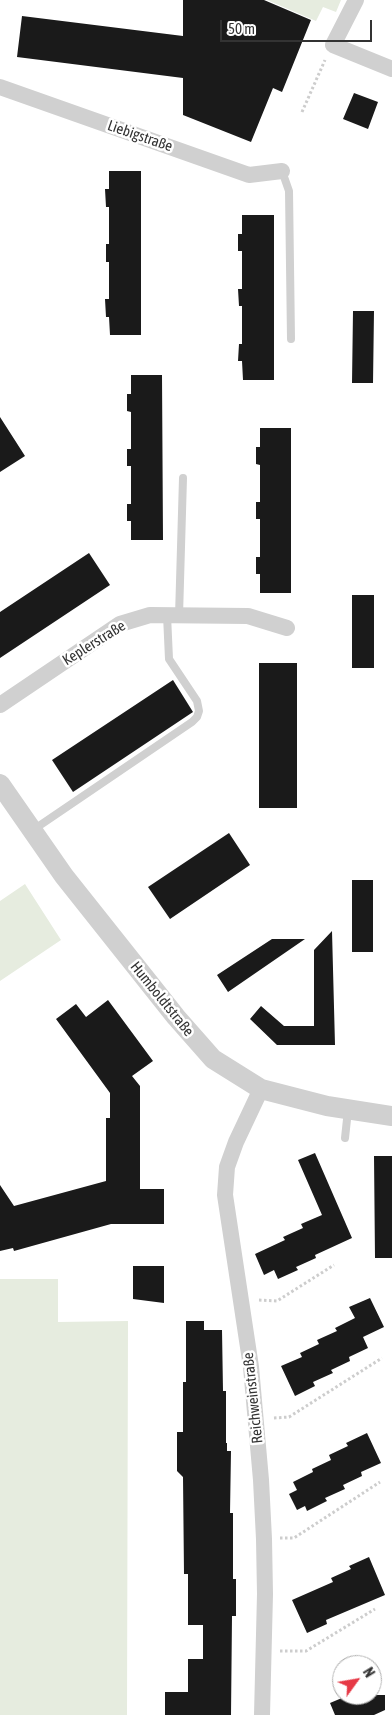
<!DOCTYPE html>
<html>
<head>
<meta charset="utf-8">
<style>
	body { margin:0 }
	#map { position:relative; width:392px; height:1715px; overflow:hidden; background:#fff; font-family:"Asap Condensed",sans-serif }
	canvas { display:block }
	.north { position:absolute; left:332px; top:1655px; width:50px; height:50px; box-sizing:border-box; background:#fff; border:1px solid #adadad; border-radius:50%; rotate:58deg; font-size:14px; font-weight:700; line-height:20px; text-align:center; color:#333 }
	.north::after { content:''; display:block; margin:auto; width:18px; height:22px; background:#e63946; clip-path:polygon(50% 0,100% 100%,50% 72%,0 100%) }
	.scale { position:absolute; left:220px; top:20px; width:152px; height:22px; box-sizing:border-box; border:2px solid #333; border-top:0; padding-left:6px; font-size:15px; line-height:18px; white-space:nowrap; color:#333; -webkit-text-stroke:4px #fff; paint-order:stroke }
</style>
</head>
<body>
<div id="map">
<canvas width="392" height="1715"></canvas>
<div class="north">N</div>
<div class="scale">50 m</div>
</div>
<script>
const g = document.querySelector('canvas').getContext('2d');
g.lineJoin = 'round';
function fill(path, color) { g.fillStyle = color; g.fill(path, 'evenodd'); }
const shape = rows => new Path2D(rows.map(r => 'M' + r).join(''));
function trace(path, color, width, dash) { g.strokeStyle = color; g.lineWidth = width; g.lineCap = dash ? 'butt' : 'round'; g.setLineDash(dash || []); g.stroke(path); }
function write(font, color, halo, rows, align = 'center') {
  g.font = font + ' "Asap Condensed",sans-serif'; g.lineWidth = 5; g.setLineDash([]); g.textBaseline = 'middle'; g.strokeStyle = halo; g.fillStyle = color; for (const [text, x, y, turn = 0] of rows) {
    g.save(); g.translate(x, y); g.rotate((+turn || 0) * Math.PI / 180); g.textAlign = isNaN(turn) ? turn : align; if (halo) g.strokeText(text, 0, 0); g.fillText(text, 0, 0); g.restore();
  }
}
fill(shape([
	[267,0,341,0,336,12,323,7,316,21],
	[25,884,61,940,0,981,0,901],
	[0,1279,58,1279,58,1322,128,1321,127,1715,0,1715]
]), '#e6ecdf');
fill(shape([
	[183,0,264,0,311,20,282,92,273,88,251,142,183,115,183,78,17,57,22,16,183,36],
	[354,93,378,102,368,129,343,119],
	[109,171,141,171,141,335,110,335,109,317,106,317,105,299,109,299,109,262,106,262,106,244,109,244,109,207,106,207,105,189,109,189],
	[242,215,274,215,274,380,243,380,242,361,238,361,239,344,242,344,242,306,239,306,238,289,242,289,242,251,238,251,238,234,242,234],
	[353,311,374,311,373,383,352,383],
	[131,375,162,375,163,540,131,540,131,521,127,521,127,504,131,504,131,466,127,466,127,449,131,449,131,412,127,411,127,394,131,394],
	[0,417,25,456,0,472],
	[260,428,291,428,291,593,260,593,260,574,256,574,256,557,260,557,260,519,256,519,256,502,260,502,260,465,256,464,256,447,260,447],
	[89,553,110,585,0,658,0,612],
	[352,595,374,595,374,668,352,668],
	[259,663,297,663,297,808,259,808],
	[173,680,193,712,73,792,52,760],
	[229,833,250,865,170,919,148,887],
	[352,880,373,880,373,952,352,952],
	[332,931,335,1045,277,1045,250,1019,261,1006,284,1026,314,1026,314,950],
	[272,939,305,939,228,992,217,975],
	[108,1000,153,1061,132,1076,140,1086,140,1189,164,1189,164,1224,111,1224,14,1251,13,1248,0,1251,0,1185,14,1206,106,1181,106,1118,110,1118,110,1093,56,1019,76,1004,86,1017],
	[315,1153,352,1238,315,1255,316,1258,296,1267,298,1270,278,1279,274,1270,264,1275,255,1254,285,1240,283,1237,303,1228,301,1224,322,1215,298,1160],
	[374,1156,392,1156,392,1258,375,1258],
	[133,1266,164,1266,164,1303,133,1299],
	[370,1298,384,1327,363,1337,368,1348,349,1357,350,1361,331,1370,333,1373,313,1382,315,1386,295,1396,281,1366,302,1357,300,1353,319,1344,317,1340,337,1331,335,1328,355,1318,349,1307],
	[186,1321,204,1321,204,1330,222,1330,223,1391,226,1391,226,1443,227,1443,227,1451,231,1451,230,1513,233,1513,233,1579,236,1579,236,1616,232,1616,231,1715,165,1715,165,1692,188,1692,188,1659,203,1659,203,1625,188,1625,188,1574,184,1574,183,1477,177,1471,177,1432,183,1432,183,1382,186,1382],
	[367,1433,381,1463,361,1472,362,1476,343,1485,345,1489,325,1498,327,1501,307,1511,305,1506,297,1510,289,1494,297,1490,293,1482,313,1472,312,1469,331,1460,329,1455,348,1446,346,1443],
	[369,1557,385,1595,326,1620,327,1624,307,1633,292,1600,333,1582,331,1578,351,1569,349,1566],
	[349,1695,385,1695,385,1710,374,1715,335,1715,330,1703]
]), '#1a1a1a');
trace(shape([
	[302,112,325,60],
	[259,1300,277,1301,334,1265],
	[274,1418,289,1417,382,1358],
	[280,1538,294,1538,380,1482],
	[280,1651,306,1651,375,1609]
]), '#cdcdcd', 3, [2.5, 2.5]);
trace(shape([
	[282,171,289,191,291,339],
	[179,616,183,478],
	[33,830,192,722,197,717,199,711,197,701,169,659,167,615],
	[345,1138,348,1110]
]), '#d0d0d0', 8);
trace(shape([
	[356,0,333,45,392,69],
	[0,87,249,175,282,171],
	[0,705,120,624,150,615,248,616,287,628],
	[261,1089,236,1142,227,1167,225,1195,251,1367,261,1480,264,1539,265,1594,262,1715]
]), '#d0d0d0', 16);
trace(shape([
	[0,784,64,876,176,1017,213,1059,261,1089,327,1106,392,1116]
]), '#d0d0d0', 20);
write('15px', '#333', '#fff', [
	["Liebigstraße",140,136,19],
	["Keplerstraße",94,643,-32],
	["Humboldtstraße",162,999,51],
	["Reichweinstraße",253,1398,-96]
]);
</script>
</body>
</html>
